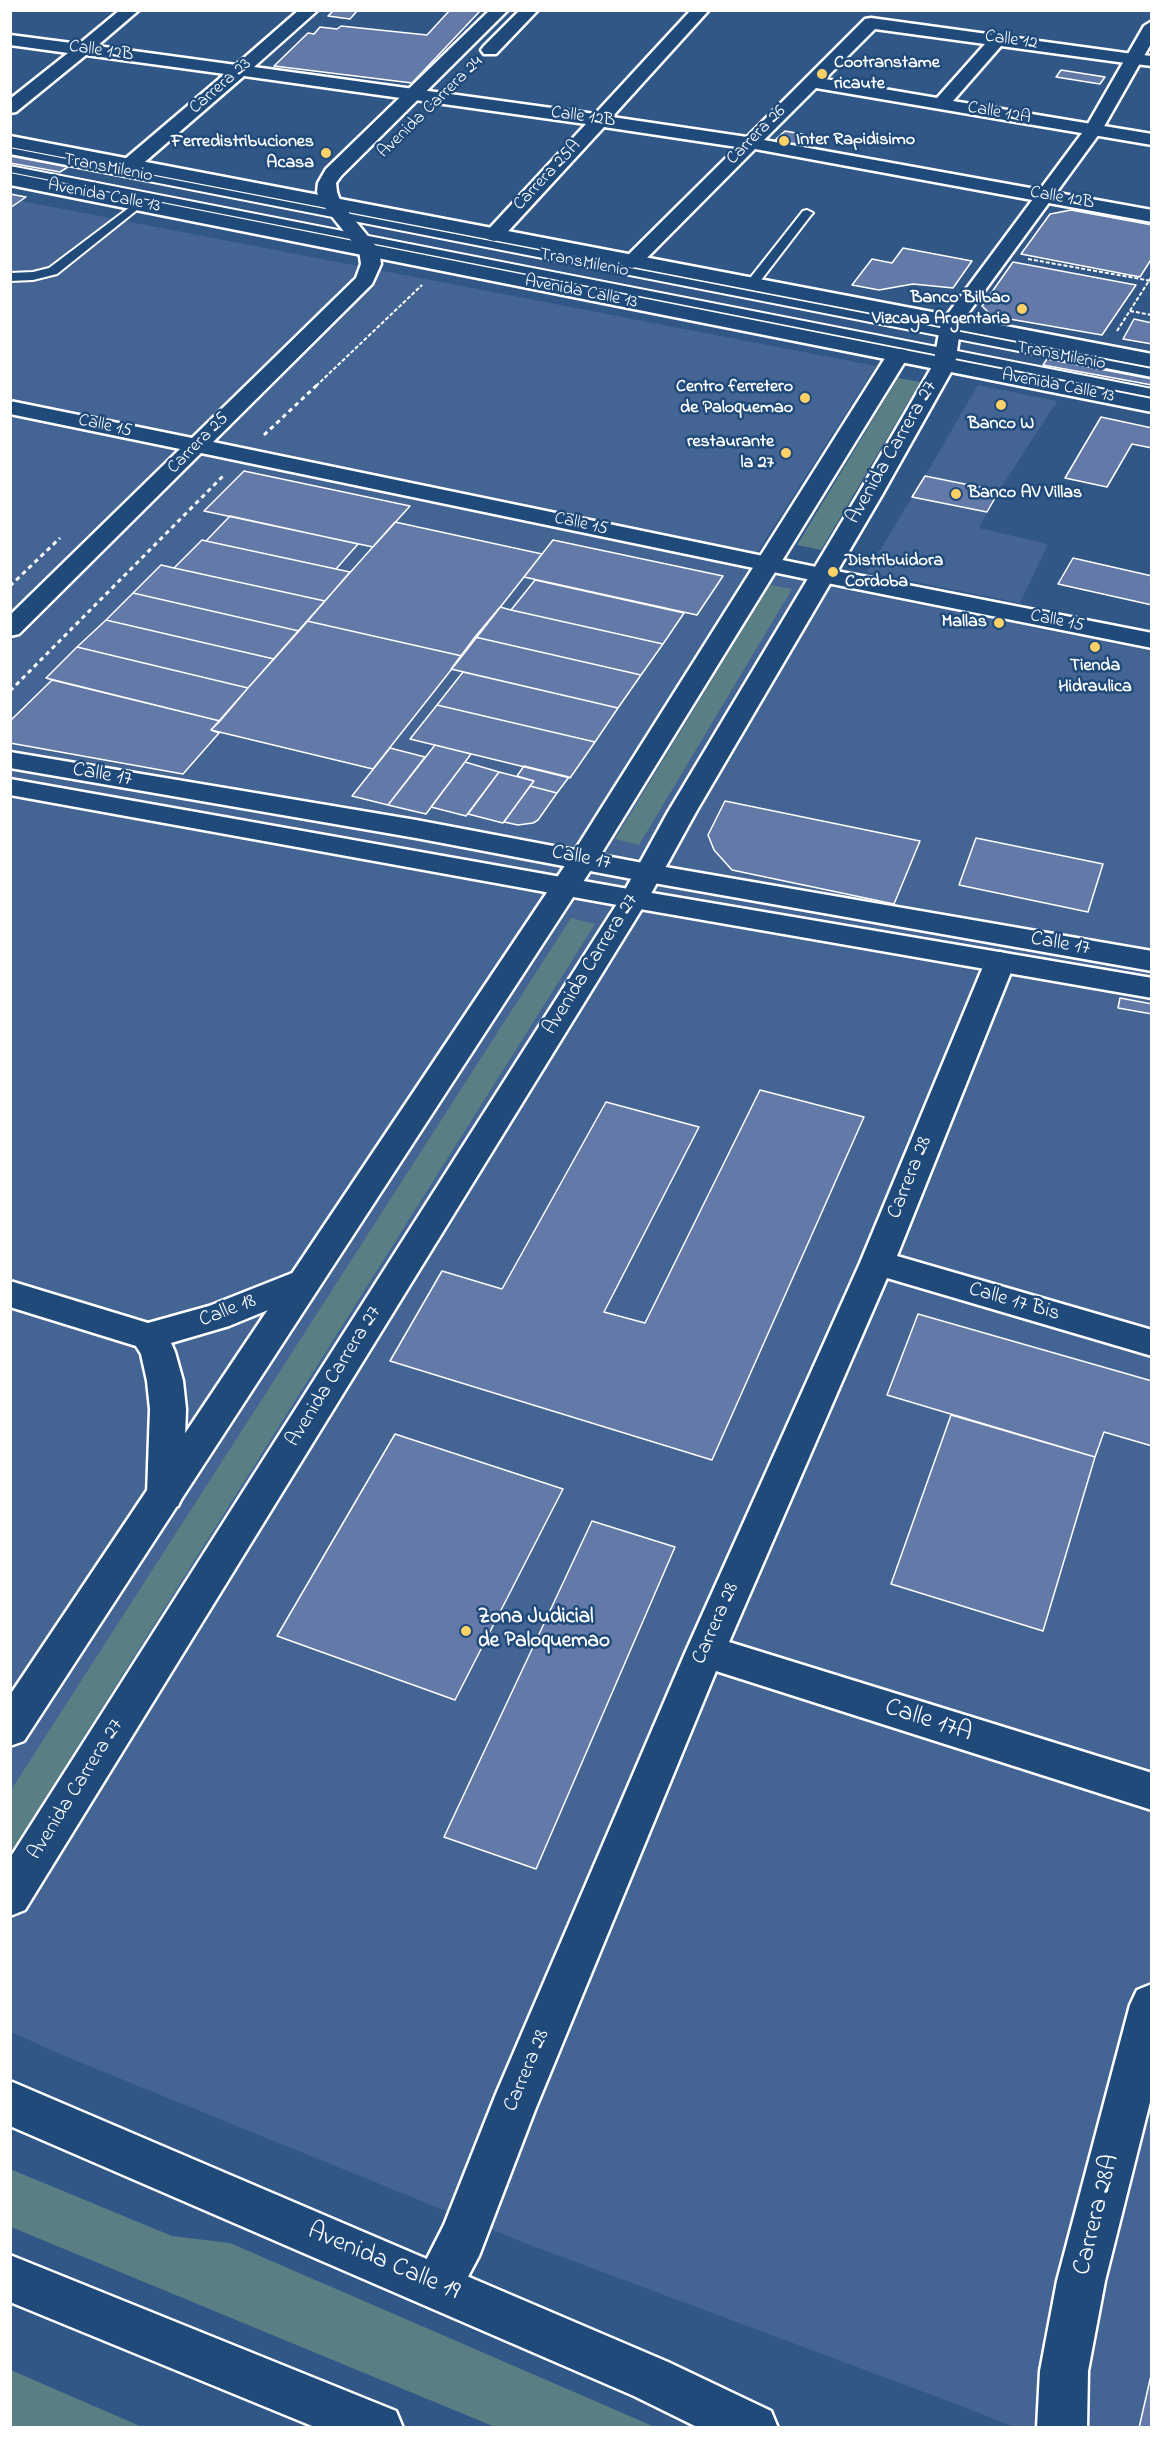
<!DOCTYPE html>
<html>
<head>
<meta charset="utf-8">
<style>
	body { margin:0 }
	#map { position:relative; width:1162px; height:2438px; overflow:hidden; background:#315787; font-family:"Indie Flower",sans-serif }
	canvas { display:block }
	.frame { position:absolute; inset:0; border:12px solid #fff; pointer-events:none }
</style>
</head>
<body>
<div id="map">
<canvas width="1162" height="2438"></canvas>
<div class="frame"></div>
</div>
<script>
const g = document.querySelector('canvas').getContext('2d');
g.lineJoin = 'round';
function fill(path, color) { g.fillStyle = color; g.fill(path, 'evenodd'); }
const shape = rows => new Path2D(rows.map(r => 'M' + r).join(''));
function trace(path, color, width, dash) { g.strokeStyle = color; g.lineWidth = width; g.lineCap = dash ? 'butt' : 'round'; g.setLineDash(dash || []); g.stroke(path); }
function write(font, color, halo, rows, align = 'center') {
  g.font = font + ' "Indie Flower",sans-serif'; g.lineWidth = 5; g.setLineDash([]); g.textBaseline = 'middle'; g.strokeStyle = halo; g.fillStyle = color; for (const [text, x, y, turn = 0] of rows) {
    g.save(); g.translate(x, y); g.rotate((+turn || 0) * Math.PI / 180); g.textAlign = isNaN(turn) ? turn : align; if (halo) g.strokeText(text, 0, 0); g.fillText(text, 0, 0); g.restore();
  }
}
fill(shape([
	[11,199,876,366,746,570,1151,651,1151,2427,1014,2427,964,2407,525,2243,67,2057,11,2032],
	[978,385,1057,401,999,491,925,476],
	[912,497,987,512,979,528,1048,544,1020,603,867,572]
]), '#446593');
fill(shape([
	[898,378,920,382,821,550,797,545],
	[770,585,792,589,639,845,615,839],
	[571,918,595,924,11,1852,11,1790],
	[10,2169,172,2236,230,2243,655,2427,495,2427,11,2227],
	[10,2370,11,2370,142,2427,11,2427]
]), '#597e84');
const building = shape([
	[334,10,358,10,350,19,328,16,334,10],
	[450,10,481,10,412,83,274,66,308,33,314,34,320,27,337,29,341,26,427,35,450,10],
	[1061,70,1105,77,1100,84,1056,77,1061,70],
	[785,131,819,137,808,149,775,140,785,131],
	[10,156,68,167,60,172,10,163,10,156],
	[10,194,26,197,10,208,10,194],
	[1071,210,1152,225,1152,258,1140,277,1021,254,1050,214,1071,210],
	[903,248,972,261,953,288,913,284,879,290,852,285,872,259,892,263,903,248],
	[1013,262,1136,285,1102,335,992,316,982,306,1013,262],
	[1134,319,1152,323,1152,344,1123,339,1134,319],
	[1047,359,1152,379,1152,385,1043,365,1047,359],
	[1101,417,1152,428,1152,448,1132,444,1107,487,1065,478,1101,417],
	[244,471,410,506,373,547,204,511,244,471],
	[925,476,999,491,987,512,912,497,925,476],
	[230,516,358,544,336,569,206,541,230,516],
	[395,522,542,554,462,656,307,621,395,522],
	[202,540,206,541,350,572,325,601,174,568,202,540],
	[553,540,723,576,697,615,524,577,553,540],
	[1073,558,1152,576,1152,605,1058,584,1073,558],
	[161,565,174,568,325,601,299,631,133,593,161,565],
	[535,580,684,613,663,644,511,610,535,580],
	[133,593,299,631,274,659,106,620,133,593],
	[500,607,511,610,663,644,641,675,475,637,500,607],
	[106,620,274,659,248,688,77,647,106,620],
	[307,621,462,656,373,769,211,730,307,621],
	[475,637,488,640,641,675,618,708,451,669,475,637],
	[77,647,248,688,220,721,46,678,77,647],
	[463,672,618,708,595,742,437,705,463,672],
	[52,680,220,721,211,730,219,733,183,774,10,743,10,721,52,680],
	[437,705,595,742,570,778,410,739,437,705],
	[435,745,471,754,426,814,388,805,435,745],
	[390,748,425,757,388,805,352,796,390,748],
	[465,762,499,772,466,816,431,807,465,762],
	[524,766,569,777,557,793,530,786,534,781,517,776,524,766],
	[499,772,534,781,503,823,468,814,499,772],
	[530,786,557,793,538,820,533,823,518,825,504,822,530,786],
	[725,801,920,841,894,904,732,870,714,850,708,835,725,801],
	[976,838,1103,864,1088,912,959,885,976,838],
	[1120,998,1152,1004,1152,1014,1118,1008,1120,998],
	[760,1090,864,1117,712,1460,390,1361,442,1271,502,1289,606,1102,699,1127,604,1312,645,1323,760,1090],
	[918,1314,1152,1381,1152,1446,1104,1432,1095,1457,887,1395,918,1314],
	[951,1415,1095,1457,1043,1631,891,1584,951,1415],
	[395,1434,563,1489,455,1700,277,1636,395,1434],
	[592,1521,675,1547,536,1869,444,1837,592,1521],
	[1152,2371,1152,2428,1139,2428,1152,2371]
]);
fill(building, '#637aa8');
trace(building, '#fff', 1.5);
const service = shape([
	[10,148,1152,369,1152,377,10,154,10,148],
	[10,166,1152,389,1152,397,10,172,10,166],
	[138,201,142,202,142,206,57,274,33,280,10,281,10,273,33,272,49,268,138,201],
	[807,210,813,213,811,215,755,288,747,288,747,282,803,211,807,210]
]);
const minor = shape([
	[120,10,139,10,97,46,236,65,299,10,318,10,254,67,595,114,691,10,709,10,612,117,747,137,865,19,871,18,1133,54,1139,55,1142,59,1139,63,1133,64,1001,46,953,101,1152,134,1152,145,816,88,764,140,1152,210,1152,222,755,149,639,266,632,268,625,266,622,262,625,258,737,147,604,127,501,239,494,241,487,239,484,235,487,231,586,124,244,76,139,167,132,169,125,167,123,163,125,159,225,74,86,55,16,112,10,113,10,99,68,53,10,45,10,35,79,44,120,10],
	[875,29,985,44,937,98,825,79,875,29],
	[821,568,1152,633,1152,648,812,580,809,575,812,570,821,568],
	[1000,952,1010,955,1015,962,897,1256,1152,1330,1152,1356,887,1278,729,1642,1152,1773,1152,1810,716,1671,535,2110,479,2256,454,2303,437,2310,420,2303,413,2286,444,2225,496,2094,686,1651,860,1263,985,962,990,955,1000,952],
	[305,1268,317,1272,322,1281,317,1290,229,1326,171,1343,175,1352,183,1381,186,1409,183,1495,178,1506,165,1510,152,1506,147,1495,150,1409,147,1381,141,1354,136,1346,10,1307,10,1281,148,1323,209,1306,305,1268]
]);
const tertiary = shape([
	[1133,54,1152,56,1152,66,1127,63,1124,59,1127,55,1133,54],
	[369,244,376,246,379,250,381,264,372,284,213,442,821,568,830,570,833,575,830,580,821,582,201,453,19,634,10,636,10,615,180,449,10,414,10,401,192,438,356,278,361,264,359,250,362,246,369,244],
	[10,752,416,820,648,864,1152,951,1152,971,648,882,416,838,10,768,10,752],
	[10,779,634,890,1152,978,1152,998,634,908,10,795,10,779],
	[1152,1984,1152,2094,1105,2281,1088,2371,1087,2428,1037,2428,1040,2371,1057,2281,1130,2005,1137,1990,1152,1984]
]);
const secondary = shape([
	[490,10,508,10,341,176,336,183,337,192,341,203,379,250,376,254,362,254,322,204,317,192,318,183,326,169,490,10],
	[520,10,538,10,496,54,484,54,481,50,484,46,520,10],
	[1152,21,1152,42,1102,130,961,323,955,365,882,495,696,812,648,899,25,1910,10,1916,10,1858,620,899,668,812,858,495,933,365,941,323,1085,129,1144,26,1152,21],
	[898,349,906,350,909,355,598,859,24,1741,10,1746,10,1695,570,858,887,355,890,350,898,349]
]);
const primary = shape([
	[10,136,1152,354,1152,367,10,147,10,136],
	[10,173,1152,399,1152,412,10,185,10,173],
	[10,2081,668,2362,771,2411,778,2428,699,2428,634,2396,10,2126,10,2081],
	[10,2255,396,2411,403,2428,317,2428,10,2302,10,2255]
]);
trace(service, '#fff', 4);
trace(minor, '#fff', 5);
trace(tertiary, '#fff', 5);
trace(secondary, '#fff', 5);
trace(primary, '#fff', 5);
trace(shape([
	[1028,259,1152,281],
	[1130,311,1152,315],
	[1117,331,1152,276],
	[316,386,422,285]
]), '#fff', 2, [4, 2]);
trace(shape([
	[264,435,317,385],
	[10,586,60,538],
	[10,691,223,476]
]), '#fff', 3, [4.5, 4]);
fill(service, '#1f4a7a');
fill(minor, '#1f4a7a');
fill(tertiary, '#1f4a7a');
fill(secondary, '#1f4a7a');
fill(primary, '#1f4a7a');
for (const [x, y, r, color] of [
	[822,74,6,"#ffd166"],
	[784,141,6,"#ffd166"],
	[326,153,6,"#ffd166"],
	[1022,309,6,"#ffd166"],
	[805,398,6,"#ffd166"],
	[1001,405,6,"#ffd166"],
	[786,453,6,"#ffd166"],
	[956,494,6,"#ffd166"],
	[833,572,6,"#ffd166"],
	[999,623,6,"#ffd166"],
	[1095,647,6,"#ffd166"],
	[466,1631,6,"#ffd166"]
]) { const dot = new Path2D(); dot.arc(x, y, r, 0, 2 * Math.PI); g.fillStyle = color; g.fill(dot); trace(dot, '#1f4a7a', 2); }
write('18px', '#fff', '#1f4a7a', [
	["Calle 12",1011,41,8],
	["Calle 12B",101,52,8],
	["Carrera 23",221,87,-41],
	["Avenida Carrera 24",431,108,-44],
	["Calle 12A",999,114,10],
	["Calle 12B",583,118,8],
	["Carrera 26",757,136,-45],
	["TransMilenio",108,169,11],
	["Carrera 25A",548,176,-47],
	["Avenida Calle 13",104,197,11],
	["Calle 12B",1062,199,10],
	["TransMilenio",584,264,11],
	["Avenida Calle 13",581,293,11],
	["TransMilenio",1061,357,11],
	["Avenida Calle 13",1058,387,11],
	["Calle 15",105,427,12],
	["Carrera 25",199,444,-45],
	["Calle 15",581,525,12],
	["Calle 15",1057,622,11]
]);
write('bold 18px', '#fff', '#1f4a7a', [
	["Cootranstame",834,64,"left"],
	["ricaute",834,85,"left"],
	["Inter Rapidisimo",796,141,"left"],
	["Ferredistribuciones",314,143],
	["Acasa",314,164],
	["Banco Bilbao",1010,299],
	["Vizcaya Argentaria",1010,320],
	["Centro ferretero",793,388],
	["de Paloquemao",793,409],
	["Banco W",1001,425,"center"],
	["restaurante",774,443],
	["la 27",774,464],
	["Banco AV Villas",968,494,"left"],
	["Distribuidora",845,562,"left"],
	["Cordoba",845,583,"left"],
	["Mallas",987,623],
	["Tienda",1095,667,"center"],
	["Hidraulica",1095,688,"center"]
], 'right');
write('21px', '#fff', '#1f4a7a', [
	["Avenida Carrera 27",893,453,-60],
	["Calle 17",102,776,10],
	["Calle 17",581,859,11],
	["Calle 17",1060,945,10],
	["Avenida Carrera 27",592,965,-58],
	["Carrera 28",911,1178,-68],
	["Calle 17 Bis",1014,1303,16],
	["Calle 18",228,1312,-21],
	["Avenida Carrera 27",335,1377,-58],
	["Carrera 28",717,1624,-66],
	["Avenida Carrera 27",77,1790,-58],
	["Carrera 28",528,2071,-67]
]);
write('bold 21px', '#fff', '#1f4a7a', [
	["Zona Judicial",478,1619],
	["de Paloquemao",478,1643]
], 'left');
write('26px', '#fff', '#1f4a7a', [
	["Calle 17A",928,1722,18],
	["Carrera 28A",1098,2215,-76],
	["Avenida Calle 19",383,2263,23]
]);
</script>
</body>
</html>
